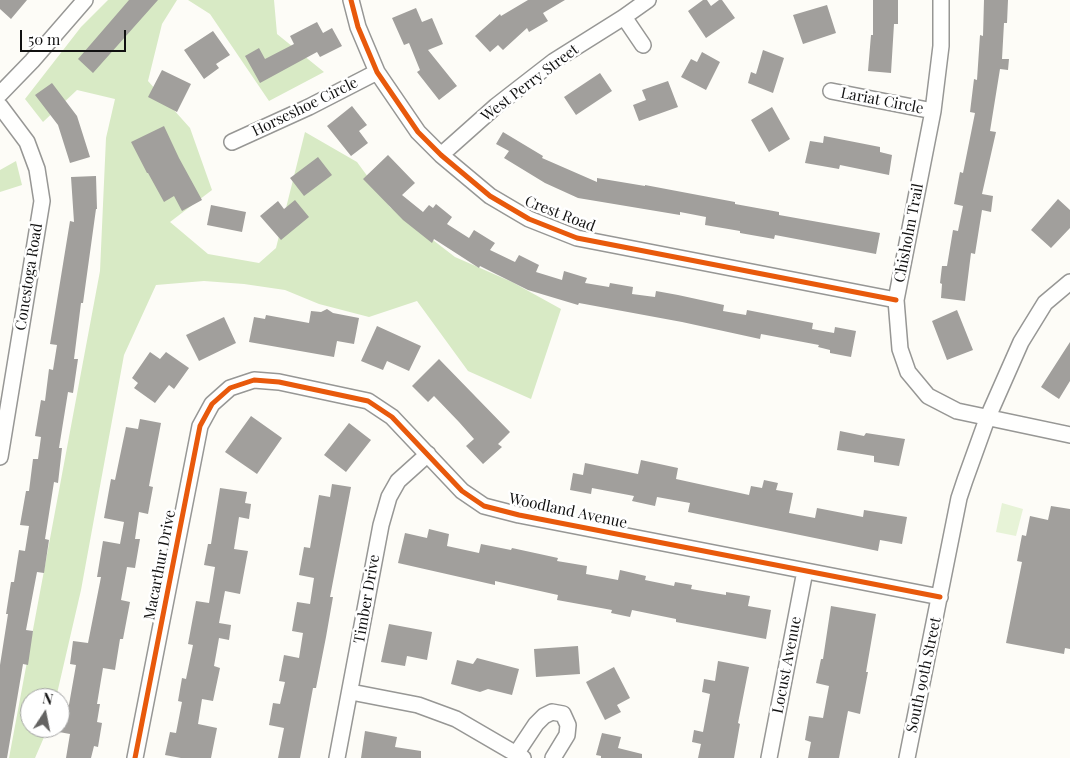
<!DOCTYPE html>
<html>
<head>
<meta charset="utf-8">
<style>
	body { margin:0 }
	#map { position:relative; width:1070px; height:758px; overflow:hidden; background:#fdfcf7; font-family:"Playfair Display",serif }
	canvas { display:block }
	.north { position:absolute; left:20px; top:688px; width:50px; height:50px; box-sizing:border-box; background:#fff; border:1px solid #a0a0a0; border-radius:50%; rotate:11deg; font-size:14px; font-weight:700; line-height:20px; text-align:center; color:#111 }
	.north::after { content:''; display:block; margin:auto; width:18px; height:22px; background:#646362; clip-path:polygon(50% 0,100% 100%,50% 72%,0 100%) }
	.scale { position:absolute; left:20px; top:30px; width:106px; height:22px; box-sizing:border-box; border:2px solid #111; border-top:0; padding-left:6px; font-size:15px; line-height:18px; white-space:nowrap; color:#111; -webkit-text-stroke:4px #fff; paint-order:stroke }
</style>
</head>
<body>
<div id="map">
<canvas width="1070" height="758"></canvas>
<div class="north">N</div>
<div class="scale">50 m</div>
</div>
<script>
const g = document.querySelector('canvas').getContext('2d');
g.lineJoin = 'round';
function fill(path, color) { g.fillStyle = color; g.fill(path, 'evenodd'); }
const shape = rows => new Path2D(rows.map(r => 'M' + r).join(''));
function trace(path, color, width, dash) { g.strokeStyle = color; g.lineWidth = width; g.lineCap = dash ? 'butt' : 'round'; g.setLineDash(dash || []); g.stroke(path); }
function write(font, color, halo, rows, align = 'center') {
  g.font = font + ' "Playfair Display",serif'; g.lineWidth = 5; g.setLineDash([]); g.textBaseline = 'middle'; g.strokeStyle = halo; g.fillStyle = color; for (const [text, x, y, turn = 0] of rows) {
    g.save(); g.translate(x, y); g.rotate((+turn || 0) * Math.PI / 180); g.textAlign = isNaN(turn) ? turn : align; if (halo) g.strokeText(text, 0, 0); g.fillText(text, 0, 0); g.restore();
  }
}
fill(shape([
	[1002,503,1023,509,1016,536,996,532]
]), '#e7f3d7');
fill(shape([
	[108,0,177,0,162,24,148,81,190,128,212,190,170,222,208,254,259,263,276,248,305,132,357,162,390,207,455,257,512,282,561,309,531,399,468,371,417,301,369,317,319,304,285,290,244,284,204,281,156,285,124,355,81,590,56,698,30,698,30,728,48,728,35,758,9,758,100,271,106,138,115,99,77,90,43,122,25,99,81,27],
	[188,0,274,0,277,34,324,72,269,101,210,14],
	[16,161,22,185,0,192,0,170]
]), '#d8eac5');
fill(shape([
	[0,0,27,0,11,19,0,9],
	[129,0,158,0,93,73,78,59],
	[528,0,565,0,543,13,548,21,529,32,527,28,503,50,498,45,490,52,475,36,500,14,501,16],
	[703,0,707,0,711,6,719,0,722,0,735,18,706,38,688,11],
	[873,0,898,0,898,24,894,24,891,73,868,71,871,35,873,35],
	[984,0,1008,0,1007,23,1004,23,1002,59,1009,59,1008,70,1000,69,990,131,996,132,982,194,993,196,991,212,982,210,975,254,971,253,965,301,941,298,942,284,940,283,942,266,947,266,953,230,958,231,963,206,954,204,960,172,963,173,975,113,970,112,974,79,977,80,980,35,983,36],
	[827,5,836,33,803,44,793,15],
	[416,8,422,22,432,18,443,44,428,50,457,86,439,100,417,72,420,70,409,43,404,45,392,18],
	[317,22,323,33,332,28,342,46,320,57,317,52,260,83,245,56,259,48,265,59,294,44,290,36],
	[213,31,230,55,216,64,219,68,204,79,184,50],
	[763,50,784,58,773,93,748,83,751,72,756,74],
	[702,52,720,62,706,90,681,77,691,59,697,62],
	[162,70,191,84,177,112,148,97],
	[600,73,612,91,576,115,564,97],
	[668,81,678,107,639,121,633,105,646,100,642,90],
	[52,83,77,116,90,157,70,163,58,125,35,95],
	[352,106,367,125,359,131,368,143,351,156,327,126],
	[772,107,790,139,769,152,751,120],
	[164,126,179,158,202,200,182,211,174,196,164,202,148,173,147,173,131,142],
	[503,132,543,156,542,158,597,182,597,178,645,186,645,185,735,202,735,204,779,212,779,215,880,233,876,254,775,235,774,239,740,233,740,231,705,225,706,217,680,212,680,215,578,198,545,183,504,158,509,151,496,144],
	[824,136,880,147,880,152,892,155,889,175,840,165,839,169,805,163,810,141,823,143],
	[388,155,415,183,402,195,423,212,429,205,433,208,436,204,452,217,447,224,469,238,474,230,495,243,490,250,515,262,519,255,539,265,536,272,562,280,564,271,587,278,585,283,609,287,610,283,633,287,632,294,655,297,656,291,678,295,724,305,723,311,746,315,747,310,813,323,812,329,834,333,835,327,856,331,851,357,830,353,830,350,818,347,819,345,761,334,760,339,682,322,579,303,578,305,528,290,480,266,479,268,434,239,432,243,403,220,363,179],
	[318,157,332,175,304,196,290,178],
	[96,176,97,209,96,209,83,303,81,303,74,359,78,359,73,393,68,392,59,448,62,448,58,483,54,482,45,539,49,540,44,573,37,572,26,630,33,631,28,665,23,664,7,758,0,758,0,665,8,614,6,614,11,582,14,582,19,550,25,551,29,526,20,525,26,491,29,491,33,459,38,459,41,437,35,436,41,400,45,401,49,369,53,370,57,345,50,344,70,221,74,222,71,177],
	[1058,199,1070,210,1070,228,1051,248,1031,230],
	[295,200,309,217,281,240,260,216,278,201,284,209],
	[211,205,246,212,242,232,207,225],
	[327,309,333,313,359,318,354,344,337,341,334,357,249,342,254,317,265,319,266,315,309,323,311,311,321,312],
	[957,310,973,350,947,360,932,321],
	[224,317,236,343,199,361,186,335],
	[377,326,421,346,409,371,387,361,383,370,361,361],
	[1070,342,1070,381,1059,399,1041,387],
	[150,352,160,359,166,352,189,368,174,389,169,385,155,403,134,388,138,383,132,378],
	[439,359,510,432,498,444,502,447,483,464,466,446,474,439,459,422,434,396,428,402,412,386],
	[251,416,282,438,257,474,225,452],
	[140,419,161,423,149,486,153,487,148,514,139,512,135,539,140,539,135,568,127,567,121,600,130,602,123,639,120,639,115,670,103,668,97,704,100,704,97,722,102,723,98,747,94,746,91,758,66,758,70,734,59,732,62,715,67,716,76,665,70,664,73,641,88,643,101,577,97,577,103,541,120,544,124,522,104,518,111,479,115,480,126,427,138,429],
	[349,423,371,440,346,472,324,455],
	[840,431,864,436,866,433,905,439,899,466,874,462,874,456,837,450],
	[641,460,678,468,676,479,749,495,751,486,762,488,764,480,778,483,776,490,793,493,789,513,815,518,817,508,863,517,864,510,907,517,902,544,880,540,878,551,688,512,690,503,657,497,655,506,632,501,634,496,592,488,591,494,570,490,573,473,583,475,585,463,638,474],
	[332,484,351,487,330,597,333,597,326,637,316,688,313,688,300,758,278,758,284,728,269,725,273,703,280,704,285,682,279,681,284,655,299,658,303,633,292,631,297,602,310,604,314,578,299,575,304,547,310,548,319,495,330,497],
	[220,488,247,492,245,503,251,504,249,519,239,517,234,549,248,551,240,594,225,591,219,623,231,625,229,640,219,638,214,666,220,668,213,701,202,699,198,724,217,728,211,758,181,758,165,755,170,732,176,733,182,702,178,701,182,678,186,679,193,645,188,644,196,601,209,603,215,567,204,565,208,544,211,544],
	[1051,506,1070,509,1070,649,1065,648,1064,654,1006,643,1022,562,1017,561,1022,535,1026,536,1030,516,1048,520],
	[429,529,449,534,447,546,479,553,481,544,511,550,512,548,558,558,557,561,587,566,586,574,618,580,620,570,646,576,645,580,674,586,675,582,692,585,691,589,726,595,726,592,750,596,748,606,771,610,766,639,676,622,676,619,632,610,630,617,611,613,612,610,557,600,558,595,495,581,495,585,398,563,405,533,427,538],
	[831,606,876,614,866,672,868,672,860,714,848,711,839,758,808,758,811,742,805,740,809,716,823,718,829,686,816,683,821,659,823,659],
	[389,624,432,632,427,660,407,656,405,666,381,662],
	[578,646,580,674,536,677,534,649],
	[477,658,519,669,512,695,488,689,480,692,451,684,457,660,473,664],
	[718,661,749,667,738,723,740,724,734,758,698,758,701,744,692,742,694,730,703,732,710,694,702,692,704,679,715,681],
	[614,667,630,698,617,705,621,712,605,720,586,682],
	[365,731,397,737,395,747,421,751,421,758,361,758],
	[602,733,621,737,618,748,642,754,642,758,601,758,601,756,596,755]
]), '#a19f9c');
const minor = shape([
	[351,0,358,27,377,72,418,132,441,155,490,196,529,219,577,238,896,300],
	[941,0,941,46,933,111,896,300,900,349,908,372,928,396,957,411,1070,435],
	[624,17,643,45],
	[831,91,933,111],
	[0,94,32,61,85,0],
	[0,106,27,142,37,169,42,201,0,457],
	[232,142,309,107,377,72],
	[441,155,496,106,554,61,624,17,648,0],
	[351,692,418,705,456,719,523,758],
	[516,754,536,724,544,716,552,712,563,714,568,725,567,735,553,758],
	[135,758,200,426,212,404,230,388,254,380,279,382,368,401,392,417,462,491,484,506,519,515,940,597],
	[337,758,381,525,389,497,398,481,428,454],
	[769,758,805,571],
	[907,758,959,498,965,480,987,419,1021,342,1045,303,1070,282]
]);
trace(minor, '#979795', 18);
trace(minor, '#fffffe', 15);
trace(shape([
	[351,0,358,27,377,72,418,132,441,155,490,196,529,219,577,238,896,300],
	[135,758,200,426,212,404,230,388,254,380,279,382,368,401,392,417,462,491,484,506,519,515,940,597]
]), '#e8590c', 5);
write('15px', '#111', '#fff', [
	["West Perry Street",530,83,-37],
	["Lariat Circle",882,101,11],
	["Horseshoe Circle",305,107,-26],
	["Crest Road",560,214,21],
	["Chisholm Trail",909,233,-79],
	["Conestoga Road",29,277,-81],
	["Woodland Avenue",568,511,12],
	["Macarthur Drive",160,565,-79],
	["Timber Drive",367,599,-80],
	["Locust Avenue",787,665,-79],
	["South 90th Street",924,675,-78]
]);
</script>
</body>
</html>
